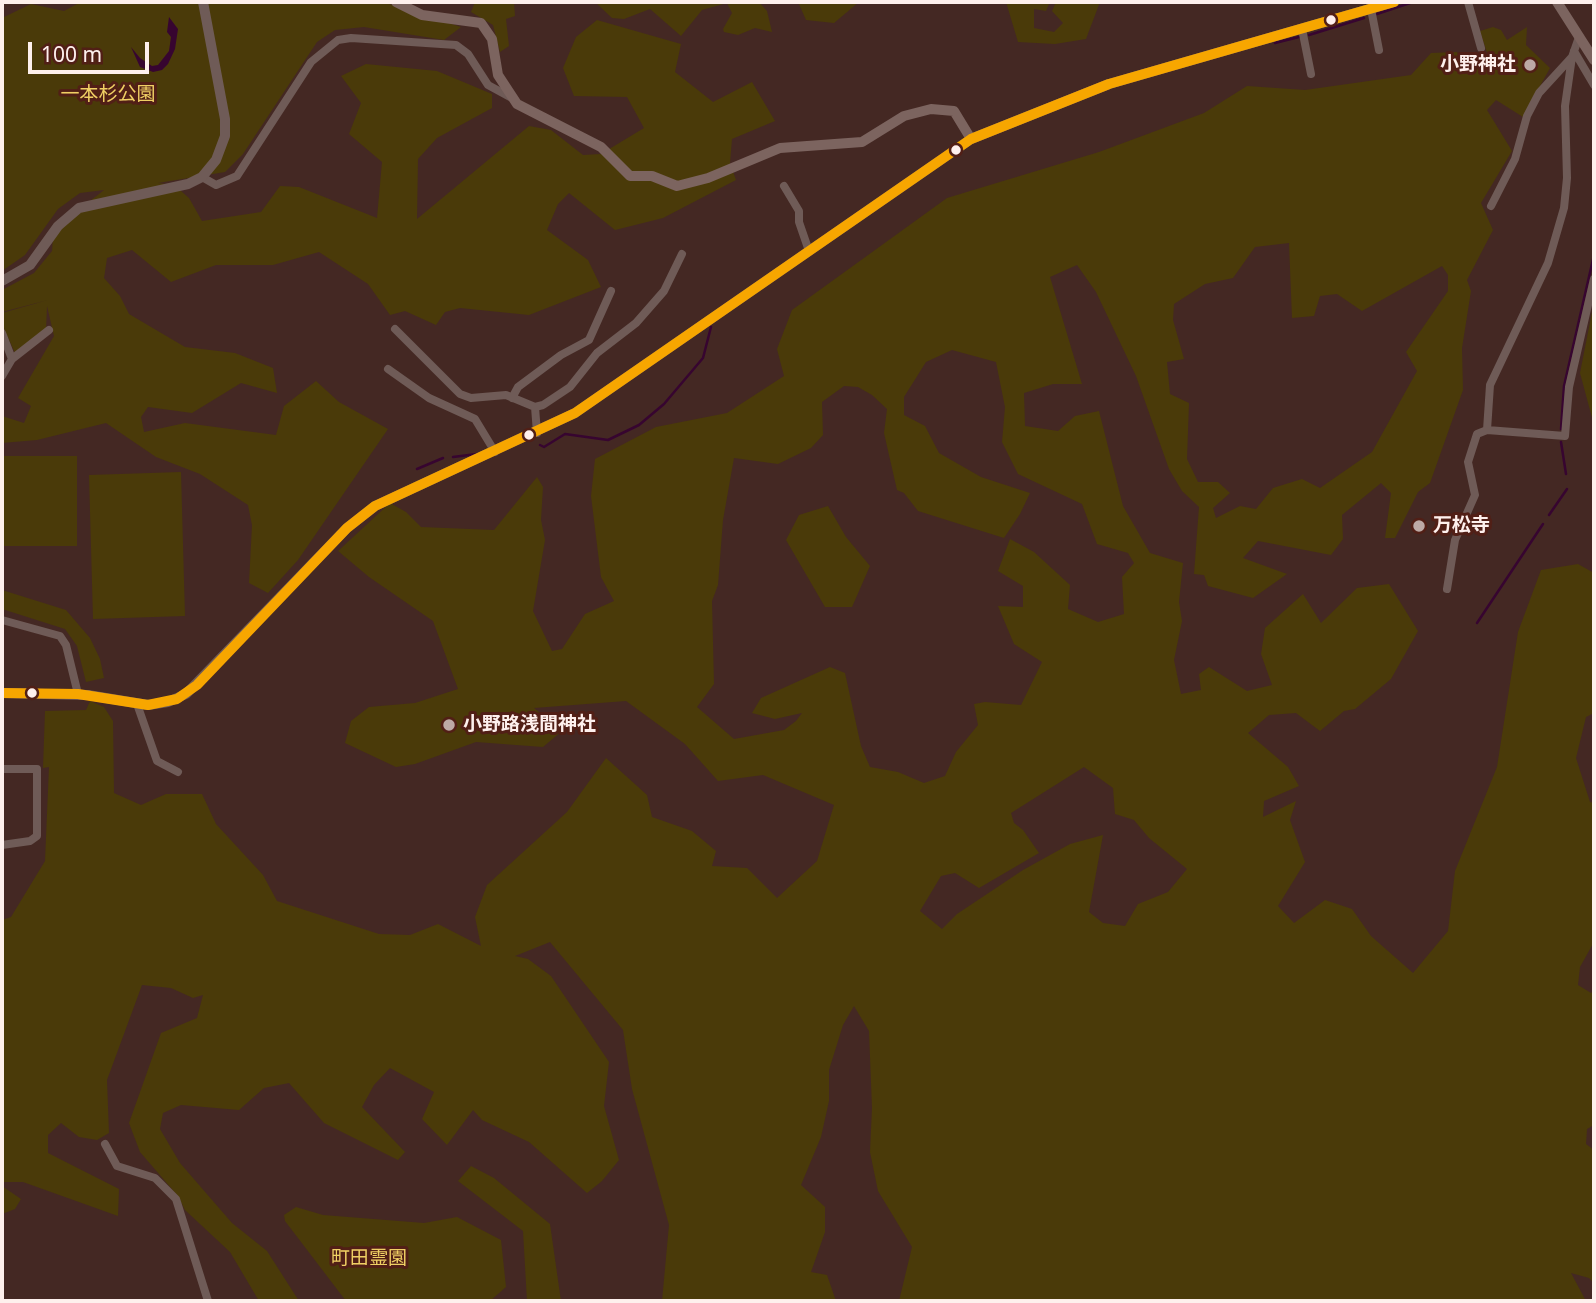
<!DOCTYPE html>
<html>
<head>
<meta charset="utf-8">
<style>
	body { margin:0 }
	#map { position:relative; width:1596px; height:1303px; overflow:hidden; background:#442823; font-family:"Noto Sans",sans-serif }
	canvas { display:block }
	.frame { position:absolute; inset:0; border:4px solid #fef0ed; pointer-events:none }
	.scale { position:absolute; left:28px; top:42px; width:121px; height:32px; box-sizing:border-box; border:4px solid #fef0ed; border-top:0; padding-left:9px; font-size:21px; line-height:24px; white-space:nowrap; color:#fef0ed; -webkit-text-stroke:5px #511f16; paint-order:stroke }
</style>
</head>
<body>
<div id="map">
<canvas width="1596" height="1303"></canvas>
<div class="frame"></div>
<div class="scale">100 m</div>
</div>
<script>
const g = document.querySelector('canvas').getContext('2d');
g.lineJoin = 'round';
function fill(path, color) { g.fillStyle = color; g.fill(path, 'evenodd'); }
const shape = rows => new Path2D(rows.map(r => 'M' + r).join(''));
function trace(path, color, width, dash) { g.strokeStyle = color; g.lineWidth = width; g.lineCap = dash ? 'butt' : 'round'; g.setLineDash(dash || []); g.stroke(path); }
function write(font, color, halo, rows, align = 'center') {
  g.font = font + ' "Noto Sans","Noto Sans JP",sans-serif'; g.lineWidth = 6; g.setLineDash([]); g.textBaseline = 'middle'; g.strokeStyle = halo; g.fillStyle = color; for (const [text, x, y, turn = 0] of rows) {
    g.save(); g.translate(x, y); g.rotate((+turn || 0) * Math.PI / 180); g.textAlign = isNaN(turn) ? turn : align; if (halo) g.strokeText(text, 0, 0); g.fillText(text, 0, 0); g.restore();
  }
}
fill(shape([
	[81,2,383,2,461,27,444,40,364,27,335,30,317,42,243,154,225,172,158,183,174,185,189,198,202,221,261,212,280,186,299,187,377,218,382,162,349,134,361,103,341,76,366,64,437,71,492,94,492,108,437,138,418,159,417,219,529,126,551,130,583,155,601,154,644,128,627,97,574,96,563,68,576,37,597,20,681,44,675,72,713,102,752,82,775,121,732,139,730,163,736,180,663,218,615,230,569,193,558,204,547,230,588,260,601,287,529,315,460,308,445,312,436,325,405,311,390,315,368,284,319,252,273,265,216,265,171,282,132,250,107,258,104,278,120,296,129,314,185,347,235,353,273,368,277,393,241,383,192,413,148,407,141,417,144,432,185,423,276,435,284,406,316,381,339,402,388,429,298,560,268,593,249,583,252,525,248,505,200,474,156,457,106,423,37,440,2,443,2,416,24,423,31,406,18,398,54,336,47,306,46,330,15,353,2,324,2,313,48,300,2,312,2,290,34,273,52,251,53,238,66,220,104,190,80,193,58,209,25,255,2,271,2,18,31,4,64,11],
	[475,2,514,2,515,16,506,19,509,46,500,52,493,25,471,12],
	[595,2,759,2,767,11,772,32,755,28,738,35,724,32,723,29,732,13,727,3,702,10,681,36,650,9,624,19,612,18],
	[798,2,859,2,834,23,806,20],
	[1006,2,1050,2,1046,11,1034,9,1034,28,1054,32,1063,23,1052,11,1056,2,1100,2,1086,39,1055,44,1018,42],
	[1493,27,1501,30,1507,40,1527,27,1526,45,1550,68,1523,117,1496,100,1487,110,1512,151,1481,203,1493,230,1467,280,1471,291,1462,348,1463,390,1430,483,1418,492,1395,538,1385,538,1391,493,1381,483,1342,515,1343,539,1331,555,1258,541,1243,558,1287,574,1253,598,1208,586,1204,575,1194,574,1199,507,1182,491,1169,469,1136,376,1096,292,1077,265,1050,277,1082,384,1053,384,1024,393,1025,426,1058,431,1075,416,1099,411,1123,506,1150,553,1183,563,1179,602,1182,621,1174,660,1181,694,1201,690,1199,674,1209,667,1247,691,1272,685,1261,654,1265,628,1303,594,1321,623,1357,588,1389,584,1418,631,1391,679,1355,709,1344,711,1320,731,1296,713,1269,715,1248,733,1288,767,1299,786,1264,801,1263,817,1296,801,1290,820,1305,862,1278,906,1294,923,1325,900,1352,909,1371,936,1413,973,1448,931,1455,871,1497,767,1518,632,1541,570,1578,564,1594,573,1594,713,1586,717,1576,758,1590,802,1594,803,1594,942,1580,967,1578,985,1591,993,1594,990,1594,1125,1587,1129,1586,1144,1594,1150,1594,1283,1589,1278,1571,1273,1586,1301,899,1301,912,1247,878,1191,870,1152,872,1108,869,1031,854,1006,843,1025,829,1070,829,1101,821,1137,801,1185,825,1207,825,1232,811,1272,827,1275,836,1301,662,1301,669,1225,632,1089,623,1030,550,942,515,956,528,959,551,976,609,1062,604,1106,619,1160,602,1181,587,1193,529,1142,482,1120,473,1110,447,1145,422,1119,434,1092,390,1068,374,1085,362,1107,405,1152,398,1160,324,1123,289,1083,264,1088,239,1110,181,1105,163,1113,160,1129,180,1163,232,1223,267,1251,299,1301,259,1301,230,1252,185,1210,178,1196,140,1152,129,1123,161,1033,197,1018,203,995,193,998,171,988,142,985,107,1080,109,1133,97,1140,79,1137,61,1123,48,1135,48,1153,119,1189,118,1216,23,1182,2,1182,2,920,11,917,45,861,49,767,43,768,45,711,86,710,90,701,104,707,113,721,114,793,141,805,166,794,202,794,216,824,263,875,277,901,379,934,410,935,438,924,481,946,475,917,487,885,567,812,606,758,647,795,652,817,692,831,716,851,712,866,747,868,777,898,817,861,834,805,763,775,718,781,685,744,626,701,534,708,562,731,543,747,476,742,415,764,396,767,345,743,351,721,369,707,415,703,458,689,433,621,369,577,338,551,390,503,406,512,421,527,494,530,537,477,543,487,541,520,545,540,533,611,552,651,562,649,585,614,614,601,601,577,591,496,595,459,656,427,727,413,784,376,777,349,792,310,947,198,1099,152,1204,113,1247,86,1305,90,1411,75,1431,53,1457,52,1465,65,1489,59,1480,31],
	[1289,243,1292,318,1314,316,1320,296,1337,294,1362,311,1442,266,1448,275,1448,291,1406,352,1417,371,1372,452,1320,488,1302,479,1273,488,1256,509,1240,506,1216,518,1213,508,1230,493,1218,482,1198,482,1187,459,1189,403,1170,394,1167,362,1184,359,1173,320,1174,304,1205,284,1233,278,1255,247],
	[952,350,996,362,1005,407,1002,442,1018,474,1082,504,1097,544,1128,553,1134,563,1122,577,1124,614,1098,622,1068,609,1070,585,1034,552,1010,539,998,571,1023,586,1023,607,998,606,1014,644,1042,662,1021,705,985,702,974,704,978,725,956,752,945,776,924,783,898,772,870,767,861,746,845,673,830,667,761,698,752,713,775,719,802,713,796,721,784,730,734,739,697,707,714,684,712,601,718,585,723,520,734,458,778,464,811,448,823,435,822,402,844,386,858,387,872,395,887,409,884,433,897,490,904,493,918,511,1004,538,1020,514,1030,493,981,477,939,453,925,426,904,415,904,397,926,362],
	[1084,767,1113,788,1115,814,1134,820,1149,838,1187,869,1168,892,1138,904,1125,926,1103,923,1089,912,1103,835,1070,844,1023,870,957,914,942,929,920,911,941,876,955,873,979,888,1039,853,1023,830,1014,823,1011,813],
	[1594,302,1594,425,1580,373],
	[2,456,77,456,77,546,2,546],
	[181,472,185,616,93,619,89,475],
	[828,506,846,537,870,566,852,607,825,607,786,540,799,515],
	[2,590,66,610,90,638,100,659,104,678,86,682,77,646,65,629,2,609],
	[471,1166,494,1178,550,1224,561,1301,527,1301,523,1231,458,1181],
	[2,1186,21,1199,15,1209,2,1214],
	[296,1207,323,1215,424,1223,457,1217,501,1240,506,1287,490,1301,346,1301,285,1221,284,1215]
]), '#4a3a09');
fill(shape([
	[169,17,178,29,175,49,168,64,162,70,153,72,140,67,131,47,140,58,152,66,158,65,169,51,171,37,167,32]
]), '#370530');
trace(shape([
	[1377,14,1413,2],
	[1309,35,1364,18],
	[1275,43,1299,37],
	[1561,429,1564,386,1594,255],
	[1561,442,1566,474],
	[540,445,544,447,565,434,608,440,639,425,664,404,703,358,711,327],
	[453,457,477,454],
	[417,469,443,458],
	[1549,515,1567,489],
	[1477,623,1543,524]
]), '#370530', 2.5);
trace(shape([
	[1468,2,1481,48],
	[1371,9,1379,50],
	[1302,29,1311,74],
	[1574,51,1594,85],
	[202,177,216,185,237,176,311,62,338,40,351,38,456,45,468,54,488,85,510,97],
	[784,186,799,211,799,222,809,251],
	[1491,206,1515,159,1527,116,1539,93,1572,57],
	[395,329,460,394,471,398,506,395,535,407,537,433],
	[2,333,12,359,2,376],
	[12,359,49,330],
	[388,369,429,398,475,419,495,452],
	[512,398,518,387,561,355,589,340,611,291],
	[535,407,543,405,570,387,597,353,636,323,664,291,682,254],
	[1487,430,1490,385,1548,263,1564,208,1567,178,1565,106,1572,57,1579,37],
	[1447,589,1455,540,1475,495,1468,462,1477,434,1487,430,1565,436,1569,387,1594,279],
	[2,620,60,636,66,645,78,694],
	[137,704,157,761,178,772],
	[2,769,37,769,37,836,30,841,2,845],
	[105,1144,117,1166,155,1178,176,1199,208,1301]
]), '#6f5b57', 8);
trace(shape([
	[2,281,30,265,58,226,79,208,188,184,202,177,216,160,225,136,225,119,203,2],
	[88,695,148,705,168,702,186,694,347,528,375,506,575,413,971,139]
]), '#6f5b57', 10);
trace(shape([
	[396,2,422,15,481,23,492,39,498,75,517,104,601,147,630,176,652,176,677,186,708,178,780,148,862,142,904,116,931,109,954,111,971,139,1109,84,1394,2],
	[1557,2,1594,60],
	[2,693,88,695]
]), '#7c645f', 10);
trace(shape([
	[2,693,78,694,148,705,177,699,197,685,347,528,375,506,575,413,971,139,1109,84,1394,2]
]), '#f7a600', 10);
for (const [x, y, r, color] of [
	[1331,20,6,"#fef0ed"],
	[1530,65,7,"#bdaaa6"],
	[956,150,6,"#fef0ed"],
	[529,435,6,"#fef0ed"],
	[1419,526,7,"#bdaaa6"],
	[32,693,6,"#fef0ed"],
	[449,725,7,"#bdaaa6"]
]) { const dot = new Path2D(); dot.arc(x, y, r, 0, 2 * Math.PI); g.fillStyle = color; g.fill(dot); trace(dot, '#511f16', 2.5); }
write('bold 19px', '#fef0ed', '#511f16', [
	["小野神社",1516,65,"right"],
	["万松寺",1433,526],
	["小野路浅間神社",463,725]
], 'left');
write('19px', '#f0d064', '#511f16', [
	["一本杉公園",108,95],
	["町田霊園",369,1259]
]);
</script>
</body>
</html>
